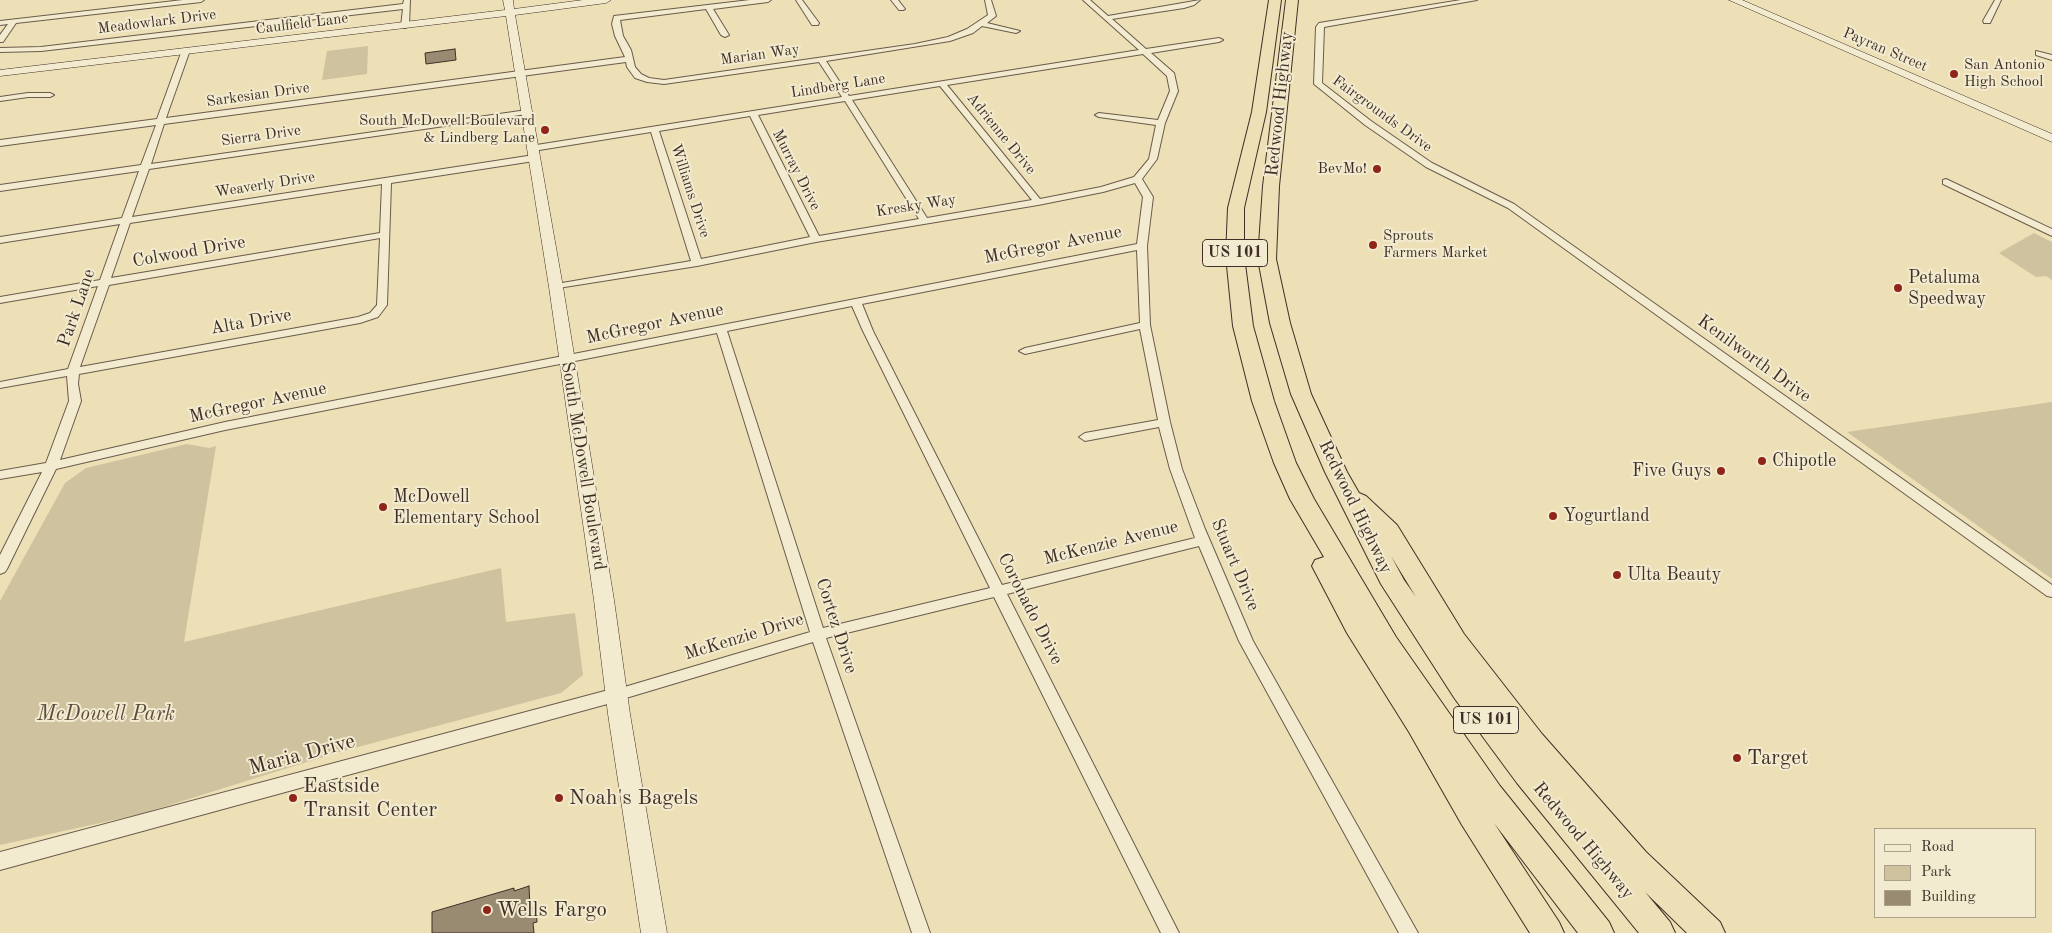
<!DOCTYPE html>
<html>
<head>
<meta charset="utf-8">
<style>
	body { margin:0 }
	#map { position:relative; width:2052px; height:933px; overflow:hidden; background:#ede0b6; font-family:"Old Standard TT",serif }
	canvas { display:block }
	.legend { position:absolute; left:1874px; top:828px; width:162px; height:90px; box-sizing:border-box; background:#f3ebd0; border:1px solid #aba08c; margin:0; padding:6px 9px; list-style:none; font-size:15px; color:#3f2f27 }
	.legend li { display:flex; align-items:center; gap:10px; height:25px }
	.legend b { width:25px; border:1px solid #aba08c }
</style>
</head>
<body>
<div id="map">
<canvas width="2052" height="933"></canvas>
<ul class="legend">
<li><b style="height:6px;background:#f3ebd0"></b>Road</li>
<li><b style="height:14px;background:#cfc29e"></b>Park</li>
<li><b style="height:14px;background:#998b71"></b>Building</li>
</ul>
</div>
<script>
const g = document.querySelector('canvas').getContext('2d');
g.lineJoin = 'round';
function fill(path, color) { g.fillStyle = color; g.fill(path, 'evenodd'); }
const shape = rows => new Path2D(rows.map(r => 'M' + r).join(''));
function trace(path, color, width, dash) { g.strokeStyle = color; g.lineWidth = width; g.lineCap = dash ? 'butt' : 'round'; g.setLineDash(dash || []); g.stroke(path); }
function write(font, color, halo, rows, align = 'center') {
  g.font = font + ' "Old Standard TT",serif'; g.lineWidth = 4; g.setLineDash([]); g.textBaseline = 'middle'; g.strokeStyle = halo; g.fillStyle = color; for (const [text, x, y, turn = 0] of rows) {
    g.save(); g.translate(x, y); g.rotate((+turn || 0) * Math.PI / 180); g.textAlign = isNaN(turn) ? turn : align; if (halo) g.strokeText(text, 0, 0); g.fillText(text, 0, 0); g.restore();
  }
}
fill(shape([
	[368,46,367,74,322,80,327,51],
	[2034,233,2052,242,2052,280,2046,276,2036,277,1999,253],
	[2052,402,2052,579,1847,432],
	[187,444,209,448,216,446,184,642,501,568,506,622,575,613,583,675,561,693,339,752,141,814,0,845,0,601,65,483,86,468]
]), '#cfc29e');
const building = shape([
	[455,49,456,60,426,64,425,53,455,49],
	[529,886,530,908,536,907,537,922,533,923,534,933,432,933,432,912,514,888,514,891,529,886]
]);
fill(building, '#998b71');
trace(building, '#3f2f27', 1);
const minor = shape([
	[183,0,204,0,201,2,16,23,3,42,0,42,0,35,8,24,0,25,0,21,183,0],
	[404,0,410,0,409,26,405,28,401,26,403,9,41,51,0,52,0,48,41,47,403,4,404,0],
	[750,0,771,0,768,2,713,9,729,35,725,37,721,35,706,9,620,20,623,36,631,50,635,67,641,74,649,78,664,80,915,44,948,37,967,29,988,15,985,0,991,0,996,16,987,23,1020,31,1016,33,982,26,973,33,950,41,826,61,849,96,1139,50,1083,0,1090,0,1108,16,1200,0,1194,5,1184,8,1112,19,1146,49,1219,38,1223,40,1219,42,1151,53,1174,73,1178,91,1165,123,1157,159,1142,179,1153,197,1147,246,1150,325,1170,422,1182,469,1205,529,1253,641,1418,933,1399,933,1239,641,1199,546,1007,594,1179,933,1161,933,994,597,826,638,930,933,912,933,813,642,616,701,611,699,608,695,611,691,810,632,717,333,225,430,56,469,7,569,5,572,0,574,0,555,42,472,0,479,0,471,46,463,69,401,67,376,0,388,0,382,68,369,98,286,0,303,0,297,100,280,120,224,0,243,0,237,122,218,139,171,0,191,0,185,141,165,156,125,0,146,0,140,157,119,181,53,185,51,189,53,166,118,625,57,615,36,612,24,614,16,750,0],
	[1143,54,1167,76,1170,91,1158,120,1099,113,1095,115,1099,117,1156,125,1149,159,1134,177,1101,187,1040,199,947,85,1143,54],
	[626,62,627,67,635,78,647,82,664,84,819,62,842,97,530,146,530,150,533,151,651,132,691,261,556,284,552,285,551,287,552,289,697,266,816,242,1038,205,1103,192,1135,183,1143,197,1137,244,225,422,60,460,81,401,78,384,79,374,360,323,378,317,387,305,391,183,534,161,538,158,534,155,132,217,149,169,527,114,531,112,527,110,151,164,164,124,626,62],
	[940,86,1032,200,927,218,852,100,940,86],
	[845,101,919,219,819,236,758,115,845,101],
	[750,116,810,237,701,259,659,131,750,116],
	[382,184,380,233,111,278,130,223,382,184],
	[380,238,377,305,370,313,358,317,80,367,109,285,380,238],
	[1137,250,1140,323,1025,348,1019,351,1025,354,1140,329,1158,420,1085,433,1079,437,1085,441,1159,427,1170,469,1195,538,1002,585,873,331,862,304,1137,250],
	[852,306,863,331,990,588,823,628,727,331,852,306],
	[796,0,802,0,819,23,818,25,812,25,796,0],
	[891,0,898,0,905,9,903,10,899,10,891,0],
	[1461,0,1477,0,1324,27,1322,83,1371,121,1432,163,1514,204,2052,585,2052,597,2047,596,1508,208,1426,167,1365,125,1314,84,1316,27,1319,23,1461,0],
	[1995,0,2001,0,1990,23,1984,23,1983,21,1995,0],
	[2036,51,2052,55,2052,60,2036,55,2036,51],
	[28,93,50,93,54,95,50,97,28,97,0,101,0,97,28,93],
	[1946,179,2052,229,2052,236,1943,184,1943,180,1946,179]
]);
const tertiary = shape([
	[616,688,622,690,625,695,622,700,0,870,0,852,616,688]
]);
const secondary = shape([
	[503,0,513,0,514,9,583,0,611,0,606,3,515,15,563,287,614,600,630,714,667,933,641,933,608,714,594,600,549,287,506,16,0,76,0,70,505,10,503,0],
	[1729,0,1742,0,2052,134,2052,142,1729,0]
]);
const motorway = shape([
	[1269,0,1281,0,1266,112,1244,208,1244,256,1253,326,1274,401,1296,463,1314,499,1396,637,1500,786,1609,922,1614,933,1578,933,1494,823,1559,922,1564,933,1530,933,1462,825,1409,732,1347,633,1312,566,1315,560,1324,557,1290,499,1274,463,1252,401,1233,326,1226,256,1228,208,1252,112,1269,0],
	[1286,0,1298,0,1279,186,1276,259,1290,323,1311,394,1347,472,1359,493,1366,496,1397,525,1464,634,1542,734,1646,852,1720,922,1725,933,1687,933,1645,892,1670,922,1675,933,1639,933,1517,783,1455,699,1381,584,1325,472,1291,394,1270,323,1258,259,1263,186,1286,0],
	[1391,556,1416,597,1404,580,1391,556]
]);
trace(minor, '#6a5b4b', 2);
trace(tertiary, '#6a5b4b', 2);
trace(secondary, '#3f2f27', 1);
trace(motorway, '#3f2f27', 2);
fill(minor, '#f3ebd0');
fill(tertiary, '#f3ebd0');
fill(secondary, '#f3ebd0');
fill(motorway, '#ede0b6');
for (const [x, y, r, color] of [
	[1954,74,5,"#8f2418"],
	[545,130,5,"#8f2418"],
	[1377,169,5,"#8f2418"],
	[1373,245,5,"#8f2418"],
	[1898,288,5,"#8f2418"],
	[1762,461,5,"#8f2418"],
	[1721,471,5,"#8f2418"],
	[383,507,5,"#8f2418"],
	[1553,516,5,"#8f2418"],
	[1617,575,5,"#8f2418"],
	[1737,758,5,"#8f2418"],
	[293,798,5,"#8f2418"],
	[559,798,5,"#8f2418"],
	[487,910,5,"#8f2418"]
]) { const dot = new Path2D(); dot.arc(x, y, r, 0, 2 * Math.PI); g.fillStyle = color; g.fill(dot); trace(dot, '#f3ebd0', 2); }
write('15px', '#3f2f27', '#f3ebd0', [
	["Meadowlark Drive",157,22,-7],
	["Caulfield Lane",302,24,-7],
	["Payran Street",1885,50,23],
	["Marian Way",760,55,-8],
	["Lindberg Lane",838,86,-9],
	["Sarkesian Drive",258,95,-8],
	["Fairgrounds Drive",1382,114,36],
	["Adrienne Drive",1001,134,51],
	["Sierra Drive",261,136,-8],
	["Murray Drive",796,170,63],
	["Weaverly Drive",265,185,-9],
	["Williams Drive",690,191,72],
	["Kresky Way",916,206,-9]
]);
write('15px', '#3f2f27', '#f3ebd0', [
	["San Antonio",1964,65],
	["High School",1964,82],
	["South McDowell Boulevard",535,121,"right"],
	["& Lindberg Lane",535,138,"right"],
	["BevMo!",1367,169,"right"],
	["Sprouts",1383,236],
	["Farmers Market",1383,253]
], 'left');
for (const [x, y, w] of [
	[1235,253,65],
	[1486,720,65]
]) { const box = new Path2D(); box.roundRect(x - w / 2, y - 13.5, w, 27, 4); g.fillStyle = '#f3ebd0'; g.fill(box); trace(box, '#3f2f27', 1); }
write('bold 16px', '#3f2f27', null, [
	["US 101",1235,253],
	["US 101",1486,720]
]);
write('18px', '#3f2f27', '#f3ebd0', [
	["Redwood Highway",1280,104,-84],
	["McGregor Avenue",1053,245,-11],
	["Colwood Drive",189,252,-10],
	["Park Lane",77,308,-71],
	["Alta Drive",251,322,-10],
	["McGregor Avenue",655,324,-12],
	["Kenilworth Drive",1754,359,36],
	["McGregor Avenue",258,403,-12],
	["South McDowell Boulevard",583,466,81],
	["Redwood Highway",1355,507,64],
	["McKenzie Avenue",1111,543,-14],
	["Stuart Drive",1235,565,67],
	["Coronado Drive",1030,609,63],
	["Cortez Drive",836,626,72],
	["McKenzie Drive",744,637,-17],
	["Redwood Highway",1583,841,50]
]);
write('18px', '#3f2f27', '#f3ebd0', [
	["Petaluma",1908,278],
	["Speedway",1908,299],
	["Chipotle",1772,461],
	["Five Guys",1711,471,"right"],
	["McDowell",393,497],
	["Elementary School",393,518],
	["Yogurtland",1563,516],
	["Ulta Beauty",1627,575]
], 'left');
write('italic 21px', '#5c4c3f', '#f3ebd0', [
	["McDowell Park",106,714]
]);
write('21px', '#3f2f27', '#f3ebd0', [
	["Maria Drive",302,755,-15]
]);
write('21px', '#3f2f27', '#f3ebd0', [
	["Target",1747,758],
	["Eastside",303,786],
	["Transit Center",303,810],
	["Noah's Bagels",569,798],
	["Wells Fargo",497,910]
], 'left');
</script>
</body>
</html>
